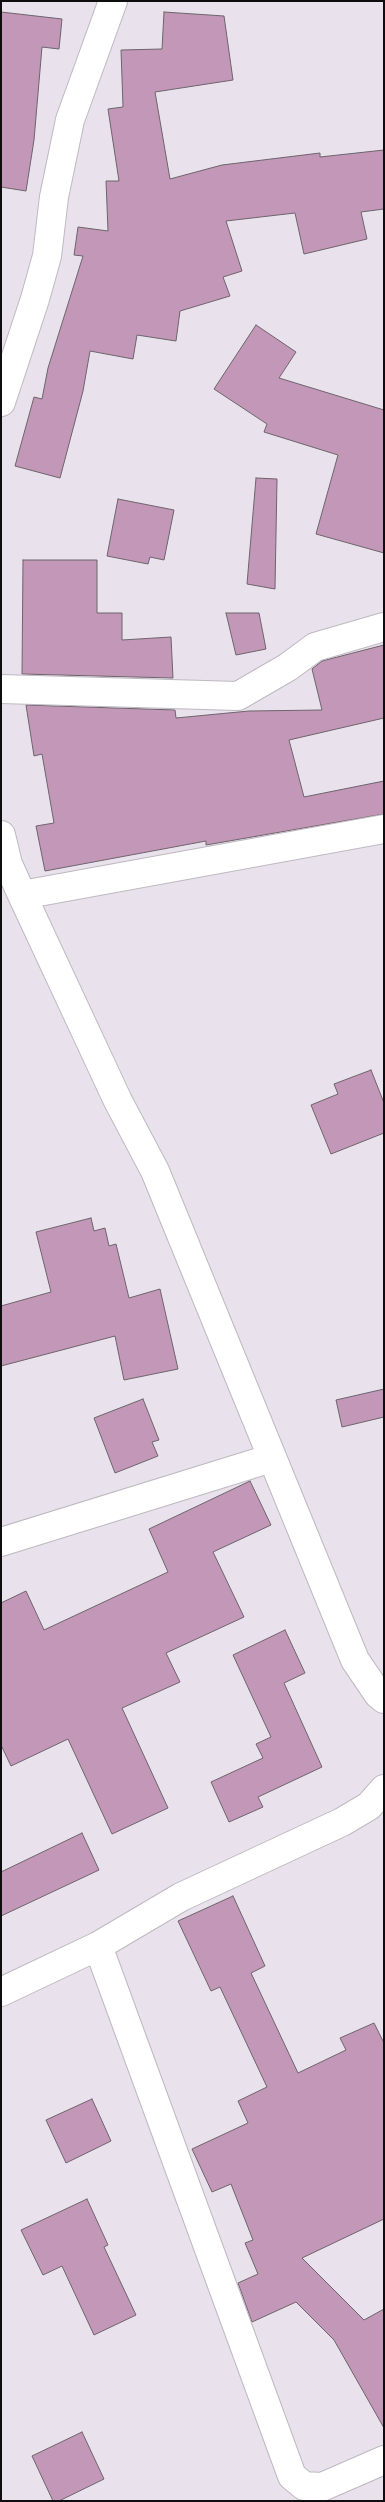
<!DOCTYPE html>
<html>
<head>
<meta charset="utf-8">
<style>
	body { margin:0 }
	#map { position:relative; width:385px; height:2502px; overflow:hidden; background:#e9e2ec; font-family:"Asap Condensed",sans-serif }
	canvas { display:block }
	.frame { position:absolute; inset:0; border:2px solid #0e0c0f; pointer-events:none }
</style>
</head>
<body>
<div id="map">
<canvas width="385" height="2502"></canvas>
<div class="frame"></div>
</div>
<script>
const g = document.querySelector('canvas').getContext('2d');
g.lineJoin = 'round';
function fill(path, color) { g.fillStyle = color; g.fill(path, 'evenodd'); }
const shape = rows => new Path2D(rows.map(r => 'M' + r).join(''));
function trace(path, color, width, dash) { g.strokeStyle = color; g.lineWidth = width; g.lineCap = dash ? 'butt' : 'round'; g.setLineDash(dash || []); g.stroke(path); }
const building = shape([
	[1,12,62,19,59,49,42,47,34,140,26,191,1,187,1,12],
	[164,12,224,16,233,80,155,92,170,179,222,165,320,153,320,157,384,150,384,209,361,212,367,239,304,254,295,213,226,221,242,271,223,277,230,296,180,311,176,341,137,335,133,359,90,351,83,391,60,478,15,466,34,397,42,399,48,368,83,256,74,255,78,227,108,231,106,181,119,181,108,109,123,107,121,50,162,49,164,12],
	[256,325,296,352,279,378,384,410,384,553,316,534,338,455,264,432,267,424,214,389,256,325],
	[256,478,277,479,275,589,247,584,256,478],
	[118,499,174,510,164,560,150,557,148,564,107,556,118,499],
	[23,560,97,560,97,613,122,613,122,640,171,637,173,678,22,674,23,560],
	[226,613,259,613,266,649,236,655,226,613],
	[384,645,384,718,289,740,304,797,384,781,384,814,206,845,206,841,45,871,36,826,54,823,42,754,34,756,26,705,175,710,176,718,249,711,322,710,312,669,322,661,384,645],
	[371,1070,384,1103,384,1133,331,1154,311,1105,338,1094,334,1084,371,1070],
	[91,1218,94,1231,105,1228,109,1246,116,1244,129,1298,160,1289,178,1369,124,1380,115,1336,1,1366,1,1306,51,1292,36,1232,91,1218],
	[384,1389,384,1417,342,1427,336,1400,384,1389],
	[143,1399,159,1440,152,1442,158,1456,115,1473,94,1418,143,1399],
	[250,1481,271,1525,213,1552,244,1617,166,1653,180,1682,122,1708,168,1808,112,1834,68,1739,11,1766,1,1745,1,1603,26,1591,44,1630,168,1572,149,1529,250,1481],
	[285,1630,305,1673,284,1683,322,1767,258,1797,263,1807,229,1822,211,1782,263,1758,256,1744,271,1737,233,1655,285,1630],
	[82,1833,99,1870,1,1916,1,1872,82,1833],
	[233,1896,265,1966,251,1973,298,2073,346,2050,340,2038,374,2023,384,2043,384,2219,302,2258,364,2320,384,2309,384,2428,334,2340,296,2302,252,2322,238,2283,258,2274,245,2243,253,2240,231,2184,212,2192,192,2149,248,2123,238,2101,267,2087,220,1987,211,1991,178,1921,233,1896],
	[92,2099,111,2141,66,2163,46,2120,92,2099],
	[87,2199,108,2245,104,2247,136,2315,94,2335,62,2266,43,2275,21,2230,87,2199],
	[82,2432,104,2479,59,2501,53,2501,32,2456,82,2432]
]);
fill(building, '#c297b7');
trace(building, '#6d646a', 1);
const minor = shape([
	[1,402,35,299,47,256,54,197,70,120,113,1],
	[1,689,238,696,288,667,315,647,384,627],
	[1,835,8,864,22,895,118,1101,155,1171,355,1660,378,1694,384,1699],
	[22,895,384,829],
	[1,1542,272,1458],
	[98,1946,292,2476,304,2486,322,2487,384,2460],
	[1,1992,98,1946,181,1897,342,1822,369,1806,384,1789]
]);
trace(minor, '#bfb8c1', 30);
trace(minor, '#fff', 28);
</script>
</body>
</html>
